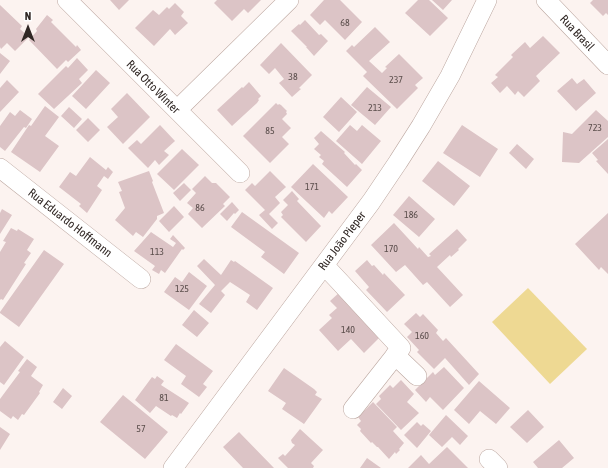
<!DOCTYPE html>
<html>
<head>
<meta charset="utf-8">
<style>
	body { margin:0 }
	#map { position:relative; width:608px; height:468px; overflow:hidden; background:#fcf3f0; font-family:"Asap Condensed",sans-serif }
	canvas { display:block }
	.north { position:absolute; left:8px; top:8px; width:40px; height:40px; -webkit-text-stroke:3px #fff; paint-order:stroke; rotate:0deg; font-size:11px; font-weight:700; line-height:16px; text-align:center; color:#302724 }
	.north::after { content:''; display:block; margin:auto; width:14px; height:18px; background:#302724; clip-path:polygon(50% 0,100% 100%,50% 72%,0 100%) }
</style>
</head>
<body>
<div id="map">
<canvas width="608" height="468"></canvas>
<div class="north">N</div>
</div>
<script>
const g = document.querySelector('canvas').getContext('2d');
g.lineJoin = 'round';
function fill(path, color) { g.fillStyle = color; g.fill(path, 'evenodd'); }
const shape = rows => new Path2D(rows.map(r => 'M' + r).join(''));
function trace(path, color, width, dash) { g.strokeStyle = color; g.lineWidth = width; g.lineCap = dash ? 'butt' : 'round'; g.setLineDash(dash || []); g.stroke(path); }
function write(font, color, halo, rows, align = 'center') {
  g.font = font + ' "Asap Condensed",sans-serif'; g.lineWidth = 3.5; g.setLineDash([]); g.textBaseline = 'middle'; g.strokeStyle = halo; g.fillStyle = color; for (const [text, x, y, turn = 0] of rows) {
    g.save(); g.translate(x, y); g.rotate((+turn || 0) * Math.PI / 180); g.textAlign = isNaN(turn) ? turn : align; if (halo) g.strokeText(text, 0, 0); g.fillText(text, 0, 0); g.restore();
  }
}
fill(shape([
	[528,288,587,349,550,384,492,322]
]), '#eed993');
fill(shape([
	[110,0,129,0,119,10],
	[217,0,261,0,248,13,244,9,232,21,214,3],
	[324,0,340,0,362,22,345,40,325,20,320,25,310,15],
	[418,0,429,0,448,18,430,36,405,13],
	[432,0,452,0,443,10],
	[593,0,608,0,608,15,606,13,603,16,590,3],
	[175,3,184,12,181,16,188,23,175,35,170,29,154,46,135,28,153,10,159,15,167,7,169,9],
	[0,5,22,26,20,29,29,37,15,51,7,43,1,49,0,47],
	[47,15,53,20,51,22,76,47,77,45,81,50,68,62,66,60,57,69,29,40,37,31,36,29],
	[305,20,319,35,321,34,328,41,314,56,306,47,307,47,291,31,299,24,300,25],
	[375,27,390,42,369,61,382,73,387,68,385,67,399,54,423,78,415,85,418,88,397,109,363,76,367,72,346,51,352,45,354,47],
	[543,36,560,53,536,76,540,81,524,97,518,91,515,95,507,86,500,93,491,83,498,77,495,75,513,57,511,55,525,42,530,48],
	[281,43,312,75,299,88,301,89,292,97,279,83,284,79,275,68,269,74,260,65],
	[0,53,10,61,0,74],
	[77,58,88,70,79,79,82,83,54,109,38,94,66,66,68,68],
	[96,70,110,83,86,109,72,96],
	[572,78,577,84,584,79,596,93,576,111,557,91],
	[7,80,19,92,0,112,0,88],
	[249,82,261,96,258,99,259,100,257,103,232,126,217,110,242,87,243,88],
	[367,87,391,107,375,125,351,105],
	[127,93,150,117,123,144,107,127,118,117,111,109],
	[341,97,357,112,339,132,323,117],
	[276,103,278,105,279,104,281,105,287,111,286,112,287,114,282,119,291,128,282,137,289,144,270,163,243,136],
	[45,106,59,117,45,136,59,146,40,172,11,152,29,125,31,126],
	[69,107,82,119,74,128,61,116],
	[20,110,32,119,26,128,24,127,5,151,0,147,0,126,10,112,15,116],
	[596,110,608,121,608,137,579,163,562,162,563,132,572,134],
	[88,118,100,130,88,142,76,130],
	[160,125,175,141,164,151,169,155,159,165,155,160,148,168,128,148,137,140,141,144],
	[350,125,357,131,362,125,381,141,362,164,336,141],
	[462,125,498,149,480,177,443,153],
	[321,131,345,152,344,153,355,165,356,164,362,170,347,187,322,164,324,161,319,157,321,155,314,149,319,144,314,138],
	[608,139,608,174,596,161,598,160,592,153],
	[517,144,534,159,526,169,509,153],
	[182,149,199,165,174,190,157,174],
	[90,157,106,170,108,167,113,172,108,179,104,176,97,186,102,190,87,213,79,206,81,204,59,187,70,172,76,176],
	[438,161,470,186,454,206,422,181],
	[313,164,348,197,332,214,329,211,324,218,291,187],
	[149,171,153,181,152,182,164,213,157,216,157,219,143,237,136,232,133,236,115,220,125,208,119,192,122,191,118,182],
	[270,171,286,187,275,197,280,203,269,214,278,223,272,229,259,215,265,210,245,190,252,183,255,186],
	[205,176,212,183,216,183,230,197,223,204,225,206,202,228,188,214,193,208,187,203,196,193,192,189],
	[184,183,191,190,180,201,173,193],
	[292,191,299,199,297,201,321,226,306,242,281,217,283,215,281,212,288,205,283,200],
	[409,196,435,219,419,237,393,215],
	[232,202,239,210,235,214,234,213,227,221,220,214],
	[174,206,184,217,169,232,159,221],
	[2,209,12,215,0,234,0,213],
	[242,212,299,253,284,274,261,257,265,252,231,227],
	[608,213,608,274,601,267,599,270,575,244],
	[394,223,418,249,419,247,428,257,431,256,429,254,457,229,467,240,458,249,459,250,451,257,450,255,437,267,463,295,450,307,427,282,423,285,405,265,396,272,371,245],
	[11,228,17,231,18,229,34,239,27,250,31,253,24,263,26,264,3,300,1,299,0,300,0,252,6,242,3,241],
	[151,232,173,247,176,243,170,239,173,235,185,248,183,250,182,249,165,273,161,270,159,274,152,270,155,266,134,251],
	[44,250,64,264,19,327,0,313,0,312],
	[204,259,221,275,231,260,234,262,235,261,273,288,257,310,246,302,250,295,230,282,221,291,225,295,211,313,199,304,215,285,197,266],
	[367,260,372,266,374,265,383,275,384,273,405,295,387,312,366,290,369,287,355,271],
	[189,272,207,286,189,310,164,292,175,277,182,282],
	[341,291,382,335,364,353,351,339,338,351,319,330,332,318,329,315,337,308,330,301],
	[194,310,209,323,197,337,182,325],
	[416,313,420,317,423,314,438,330,436,333,443,341,446,338,479,374,469,385,445,358,434,369,417,352,419,350,407,337,412,332,404,324],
	[5,341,24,357,4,385,0,382,0,347],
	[176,344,213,371,203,384,207,387,199,397,181,384,186,376,164,360],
	[27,359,37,367,31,376,43,385,39,392,40,393,24,415,22,414,18,420,13,416,11,419,0,411,0,399,20,372,18,371],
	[444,367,464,388,443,410,430,397,426,402,415,390,433,372,435,375],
	[284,368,314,389,317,392,315,395,322,399,304,424,282,409,286,403,268,391],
	[157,376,164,381,161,385,189,403,181,414,180,413,177,418,172,415,171,416,156,406,150,413,135,400,152,377,155,379],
	[401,380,414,394,407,402,419,413,401,430,376,404,381,399,379,396,390,385,393,388],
	[479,381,510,408,496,424,480,411,469,424,454,410],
	[63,388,72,396,62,409,53,402],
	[123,395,168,432,145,459,100,422],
	[373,402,397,427,393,431,404,443,399,449,400,450,396,454,395,452,389,459,378,447,377,447,372,442,371,443,360,431,361,429,357,425,361,421,358,417],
	[528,410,544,427,527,443,510,427],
	[446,415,468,436,460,445,452,437,442,447,429,435],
	[417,422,421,426,423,424,431,431,417,448,404,435],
	[0,427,10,434,0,450],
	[300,429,323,450,311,463,314,466,313,468,288,468,278,458,283,454,285,456,295,445,292,443,291,440],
	[239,432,274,468,243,468,223,447],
	[559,440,574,458,562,468,538,468,533,462],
	[447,447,468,468,408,468,421,455,429,464],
	[367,458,381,468,360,468]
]), '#dcc4c6');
const minor = shape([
	[67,0,240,173],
	[546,0,608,65],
	[177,110,289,0],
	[0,168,141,279],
	[324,265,339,281,401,348,353,409],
	[395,355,417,376],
	[489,459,498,468],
	[173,468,371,202,398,162,421,126,450,76,487,0]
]);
trace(minor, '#bba69f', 20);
trace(minor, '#fff', 19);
write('10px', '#5b4e4c', null, [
	["68",345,23],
	["38",293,77],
	["237",396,80],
	["213",375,108],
	["723",595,128],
	["85",270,131],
	["171",312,187],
	["86",200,208],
	["186",411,215],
	["170",391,249],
	["113",157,252],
	["125",182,289],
	["140",348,330],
	["160",422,336],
	["81",164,398],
	["57",141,429]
]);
write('12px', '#302724', '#fff', [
	["Rua Brasil",577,33,47],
	["Rua Otto Winter",153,87,45],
	["Rua Eduardo Hoffmann",70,223,38],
	["Rua João Pieper",342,241,-53]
]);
</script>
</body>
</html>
